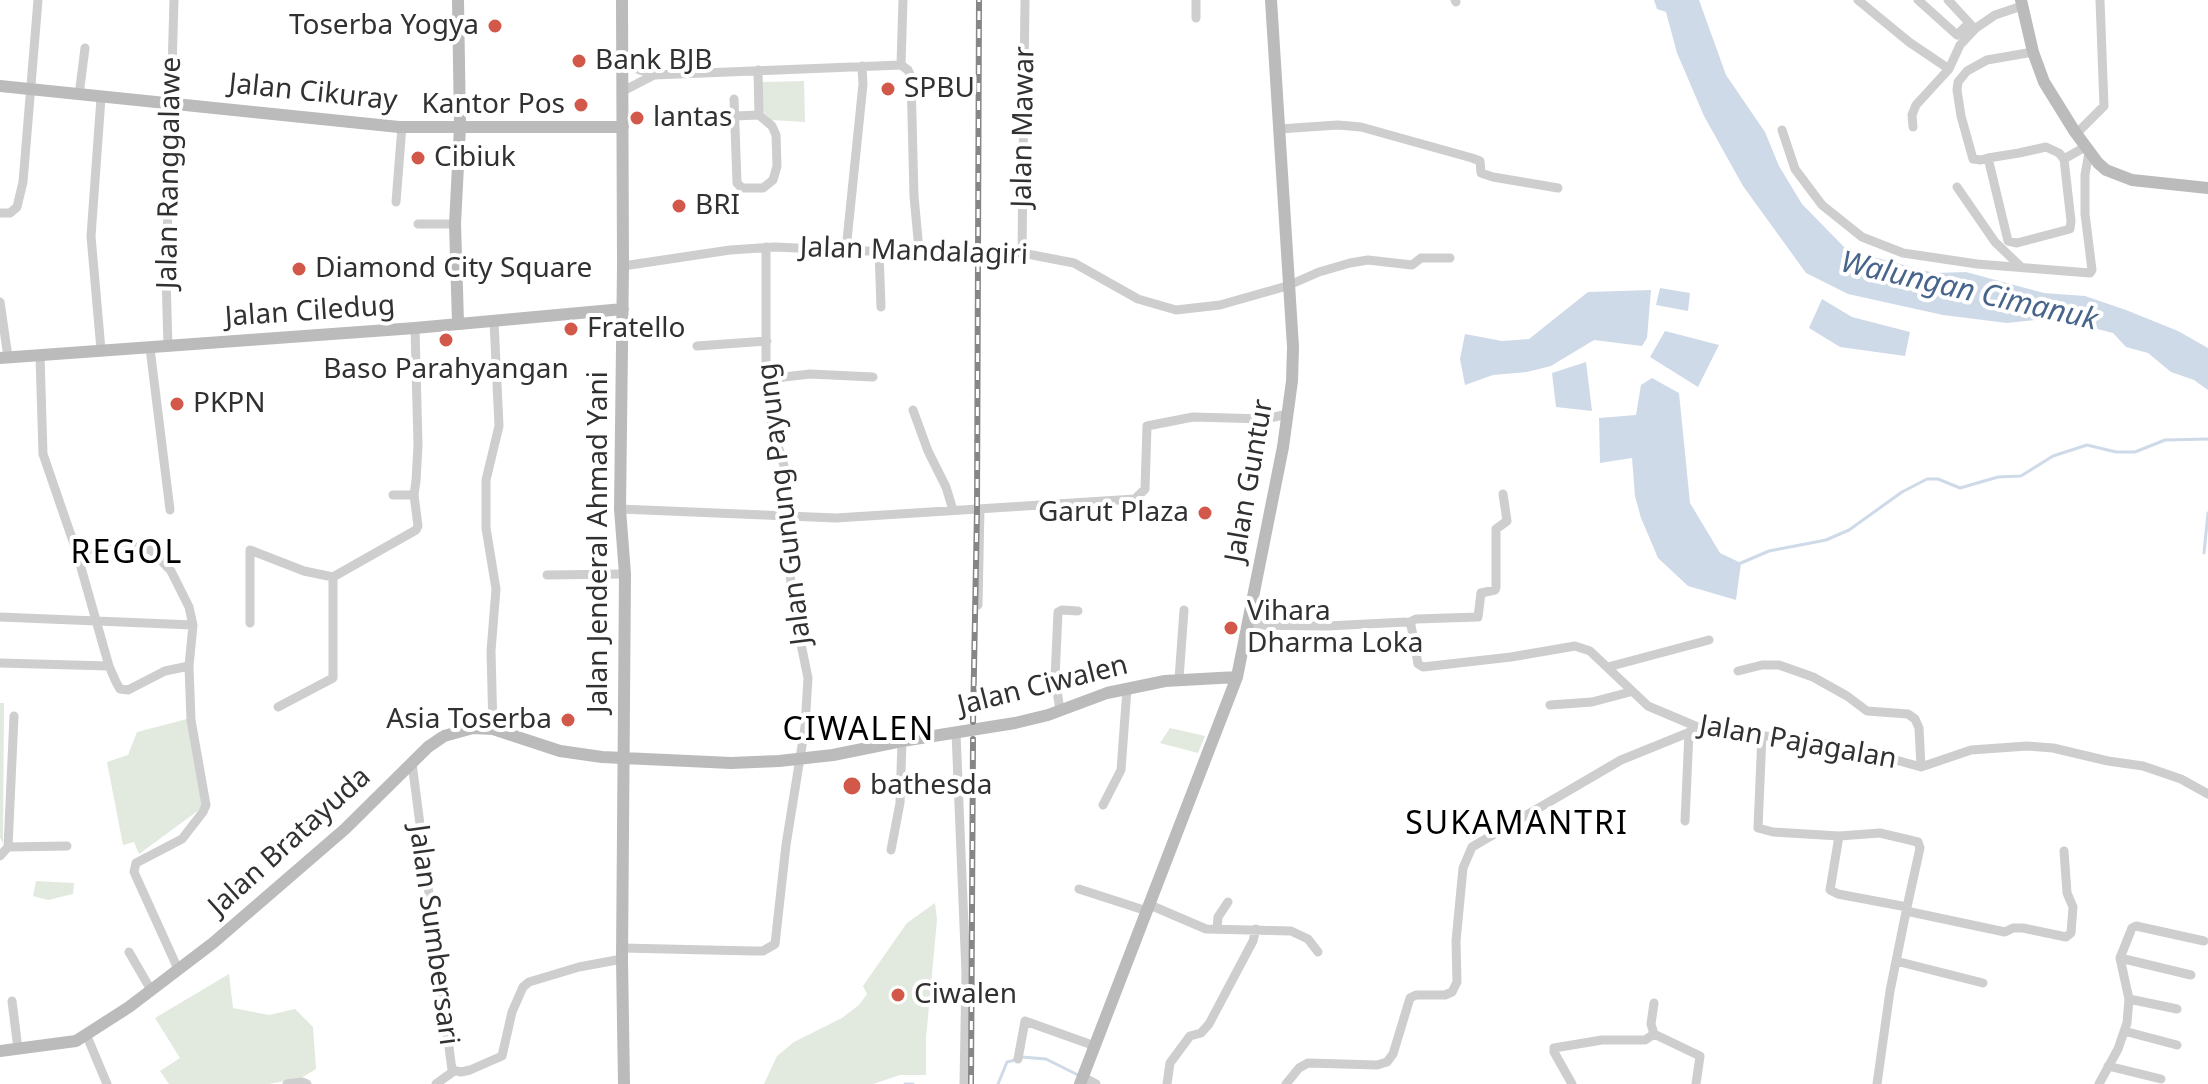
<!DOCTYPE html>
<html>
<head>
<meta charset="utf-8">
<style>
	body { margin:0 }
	canvas { display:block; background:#fff }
</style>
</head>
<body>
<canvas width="2208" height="1084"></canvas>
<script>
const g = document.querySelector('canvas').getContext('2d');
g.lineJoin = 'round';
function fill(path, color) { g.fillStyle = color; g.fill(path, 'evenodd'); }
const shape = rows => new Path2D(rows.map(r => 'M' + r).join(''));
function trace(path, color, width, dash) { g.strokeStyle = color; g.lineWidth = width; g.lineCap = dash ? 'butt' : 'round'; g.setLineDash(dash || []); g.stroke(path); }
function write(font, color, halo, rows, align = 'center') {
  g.font = font + ' "Noto Sans",sans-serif'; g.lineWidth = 8; g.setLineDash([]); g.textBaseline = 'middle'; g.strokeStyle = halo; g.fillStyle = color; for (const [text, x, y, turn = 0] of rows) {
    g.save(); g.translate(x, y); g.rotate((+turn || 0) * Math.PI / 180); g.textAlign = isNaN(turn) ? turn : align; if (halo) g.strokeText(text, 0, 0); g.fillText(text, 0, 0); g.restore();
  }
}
fill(shape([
	[804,81,805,122,771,120,763,111,762,82],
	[0,703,4,703,3,843,0,838],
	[187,719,203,807,139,854,134,842,123,845,107,762,128,755,137,732],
	[1170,728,1205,736,1198,753,1160,743],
	[36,881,74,883,73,894,48,900,33,896],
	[935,903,937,920,926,1038,926,1075,900,1075,873,1084,764,1084,777,1056,794,1042,842,1018,859,1005,867,994,863,986,897,937,907,923],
	[229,974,233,1008,269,1015,295,1009,313,1027,316,1069,301,1078,269,1084,169,1084,160,1071,180,1058,155,1018]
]), '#e2e9de');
fill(shape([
	[1654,0,1699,0,1726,75,1765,132,1779,166,1802,204,1847,250,1934,273,1966,272,2044,293,2085,296,2126,310,2178,331,2208,348,2208,390,2194,380,2171,372,2148,353,2126,347,2113,333,2054,318,2007,323,1943,315,1848,294,1806,273,1743,186,1704,116,1677,53,1666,12,1657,9],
	[1660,288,1690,293,1688,311,1656,305],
	[1651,290,1647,338,1642,346,1594,340,1551,366,1527,372,1493,375,1465,385,1460,359,1465,334,1502,341,1529,339,1588,292],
	[1822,299,1852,317,1910,332,1905,356,1840,347,1809,328],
	[1665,331,1719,345,1698,387,1650,357],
	[1586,362,1592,411,1556,407,1552,373],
	[1652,378,1679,393,1690,503,1720,553,1741,563,1736,600,1688,586,1658,558,1641,518,1635,496,1632,458,1600,463,1599,418,1636,415,1641,385]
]), '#cfdae9');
trace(shape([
	[2204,553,2208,513],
	[1741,563,1769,551,1826,540,1849,530,1902,492,1927,479,1938,479,1960,488,1998,477,2021,476,2053,456,2087,445,2116,452,2135,452,2165,440,2208,439],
	[1022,1057,1046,1059,1078,1075],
	[905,1084,913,1084],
	[998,1084,1007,1062,1015,1060]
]), '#cfdae9', 3);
trace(shape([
	[1196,0,1196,18],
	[1455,0,1456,2],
	[1858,0,1909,42,1949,69],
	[1918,0,1957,35,1969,23],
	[1948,0,1973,27],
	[623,64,654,75,901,65],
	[901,65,908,70,911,77,914,196,919,250],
	[901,65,903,0],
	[623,91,654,75],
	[79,95,85,48],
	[734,99,737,183,742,188,763,188,773,180,777,166,776,135,772,126,759,115,758,70],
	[735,116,759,115],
	[1913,127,1912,115,1916,105,1949,69,1960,45,1976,28,1995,15,2022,6],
	[1279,129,1338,125,1361,127,1472,158,1480,161,1481,173,1493,177,1558,188],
	[1782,130,1795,169,1822,205,1862,237,1903,253,1977,264,2090,273,2092,270,2085,214,2085,175,2089,152],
	[2076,134,2104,106,2100,0],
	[1988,158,2008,241,2017,243,2070,229,2071,221,2064,159,2059,153,2046,147,2019,153,1988,158,1981,160,1973,159,1961,116,1957,90,1958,82,1967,71,1987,60,2033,52],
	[2064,159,2085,147],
	[1957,187,1995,242,2020,266],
	[396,202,402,126],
	[0,213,10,213,17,207,23,182,38,0],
	[418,224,455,224],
	[846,250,863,84,862,66],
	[879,251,881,307],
	[1022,253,1025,0],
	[623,266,730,250,775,247,860,251,987,251,1022,253,1074,263,1138,299,1176,310,1220,305,1287,286,1319,272,1350,263,1368,260,1412,265,1421,258,1450,258],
	[0,302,8,357],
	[697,346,767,341],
	[168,347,166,275,174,0],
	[150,348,170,510],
	[101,350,91,236,101,98],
	[40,355,43,454,76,550,109,666,116,682,120,689,128,690,165,671,189,666],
	[767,379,810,374,873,377],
	[913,410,928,451,946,487,953,510],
	[393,495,414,495,416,481,418,445,415,328],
	[620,509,836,518,1135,499,1145,489,1147,426,1193,417,1265,419,1288,414],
	[76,550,136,547,151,550,171,571,189,607,193,625,189,666,191,720,206,805,203,812,182,839,136,863,134,872,178,969],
	[547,575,625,574],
	[978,605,980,509],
	[0,617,193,625],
	[250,623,250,550,304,571,333,577,416,530,418,526,414,495],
	[1408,623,1416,619,1478,617,1481,593,1495,590,1496,587,1496,529,1507,521,1503,494],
	[1247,625,1327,626,1406,622,1411,625,1418,664,1423,667,1511,657,1575,646,1590,651,1648,706,1700,728,1846,746,1921,767,1971,750,2027,746,2053,748,2108,761,2143,766,2181,779,2208,794],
	[0,663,109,666],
	[1608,667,1709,640],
	[1738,671,1762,665,1779,665,1813,677,1847,696,1867,711,1908,714,1915,719,1919,728,1921,767],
	[1179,679,1184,610],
	[1550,705,1592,702,1630,692],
	[278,707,333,678,333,577],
	[1060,710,1055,678,1058,612,1062,610,1078,611],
	[493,729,491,651,496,589,486,528,486,480,499,426,494,321],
	[956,733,966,973,964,1084],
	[1762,735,1758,828,1773,832,1839,836,1830,890,1838,894,1907,907,1920,848,1918,842,1880,833,1839,836],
	[412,763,452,1070,461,1072,470,1070,502,1056,512,1012,523,987,529,982,579,967,622,959],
	[1103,805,1121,770,1127,689],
	[1685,821,1689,732],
	[8,847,67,846],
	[891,850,900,803,902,741],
	[0,856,8,847,14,716],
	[1079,889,1147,911],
	[1150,905,1206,929,1291,931,1308,939,1318,952],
	[1906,911,2005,932,2013,928,2023,928,2066,937,2071,933,2073,907,2067,893,2064,851],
	[1217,929,1218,917,1228,902],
	[622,948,753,951,763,951,775,944,786,845,805,727,808,678,794,610,788,556,784,466,770,418,766,376,766,247],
	[129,952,151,990],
	[2120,958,2191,975],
	[1896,961,1983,983],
	[2129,999,2177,1009],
	[12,1001,18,1049],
	[1654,1003,1651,1024,1654,1034,1700,1056,1696,1084],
	[2124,1031,2177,1045],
	[86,1034,107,1084],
	[1018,1059,1025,1021,1095,1046],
	[2108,1066,2161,1079],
	[1083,1077,1096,1084],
	[287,1084,302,1082,307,1084],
	[436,1084,454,1071],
	[1167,1084,1170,1063,1190,1036,1201,1033,1209,1024,1253,941,1256,929],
	[1286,1084,1299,1068,1308,1063,1377,1065,1387,1062,1393,1054,1410,998,1416,995,1445,995,1452,992,1457,982,1456,941,1463,868,1472,847,1621,760,1700,728],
	[1572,1084,1554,1052,1554,1048,1602,1040,1645,1040,1654,1034],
	[1877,1084,1890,991,1907,907],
	[2099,1084,2118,1049,2127,1023,2129,999,2120,958,2132,928,2136,926,2204,941]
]), '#cecece', 9);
trace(shape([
	[458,0,460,127,455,224,458,322],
	[622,0,623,266,620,509,625,574,622,959,624,1084],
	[2021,0,2033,52,2044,82,2075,132,2098,163,2106,170,2132,180,2208,188],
	[0,86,399,127,623,127],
	[0,358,415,328,623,309],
	[0,1051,76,1041,129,1007,213,943,345,829,428,747,444,736,473,728,493,729,560,751,602,757,731,763,779,761,833,755,902,741,1015,723,1048,715,1107,693,1165,681,1237,677],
	[1080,1084,1237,677,1283,447,1292,381,1293,347,1271,0]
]), '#bbb', 12);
const rail = shape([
	[973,722,977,510,979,0],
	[971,1084,973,739]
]);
trace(rail, '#868686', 6);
trace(rail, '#fff', 3, [9]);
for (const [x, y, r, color] of [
	[495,26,8,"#d25849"],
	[579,61,8,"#d25849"],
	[888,89,8,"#d25849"],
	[581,105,8,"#d25849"],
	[637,118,8,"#d25849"],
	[418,158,8,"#d25849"],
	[679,206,8,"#d25849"],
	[299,269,8,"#d25849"],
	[571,329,8,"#d25849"],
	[446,340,8,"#d25849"],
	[177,404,8,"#d25849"],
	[1205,513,8,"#d25849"],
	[1231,628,8,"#d25849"],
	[568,720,8,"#d25849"],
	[852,786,10,"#d25849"],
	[898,995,8,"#d25849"]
]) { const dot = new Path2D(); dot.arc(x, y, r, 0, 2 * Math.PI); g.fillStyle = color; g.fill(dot); trace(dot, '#fff', 3); }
write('28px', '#313131', '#fff', [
	["Toserba Yogya",479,26,"right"],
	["Bank BJB",595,61],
	["SPBU",904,89],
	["Kantor Pos",565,105,"right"],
	["lantas",653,118],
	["Cibiuk",434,158],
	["BRI",695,206],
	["Diamond City Square",315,269],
	["Fratello",587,329],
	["Baso Parahyangan",446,370,"center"],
	["PKPN",193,404],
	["Garut Plaza",1189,513,"right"],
	["Vihara",1247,612],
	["Dharma Loka",1247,644],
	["Asia Toserba",552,720,"right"],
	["bathesda",870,786],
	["Ciwalen",914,995]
], 'left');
write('28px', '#313131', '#fff', [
	["Jalan Cikuray",313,93,6],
	["Jalan Mawar",1024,127,-89],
	["Jalan Ranggalawe",170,173,-89],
	["Jalan Mandalagiri",914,252,2],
	["Jalan Ciledug",310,312,-4],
	["Jalan Guntur",1250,481,-80],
	["Jalan Gunung Payung",785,504,-97],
	["Jalan Jenderal Ahmad Yani",599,542,-90],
	["Jalan Ciwalen",1043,686,-14],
	["Jalan Pajagalan",1798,743,10],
	["Jalan Bratayuda",290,842,-42],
	["Jalan Sumbersari",433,935,82]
]);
write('italic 30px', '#47648a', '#fff', [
	["Walungan Cimanuk",1969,292,13]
]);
g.letterSpacing = '2px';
write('32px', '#000', '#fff', [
	["REGOL",127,554],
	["CIWALEN",859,731],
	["SUKAMANTRI",1517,825]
]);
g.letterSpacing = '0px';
</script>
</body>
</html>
